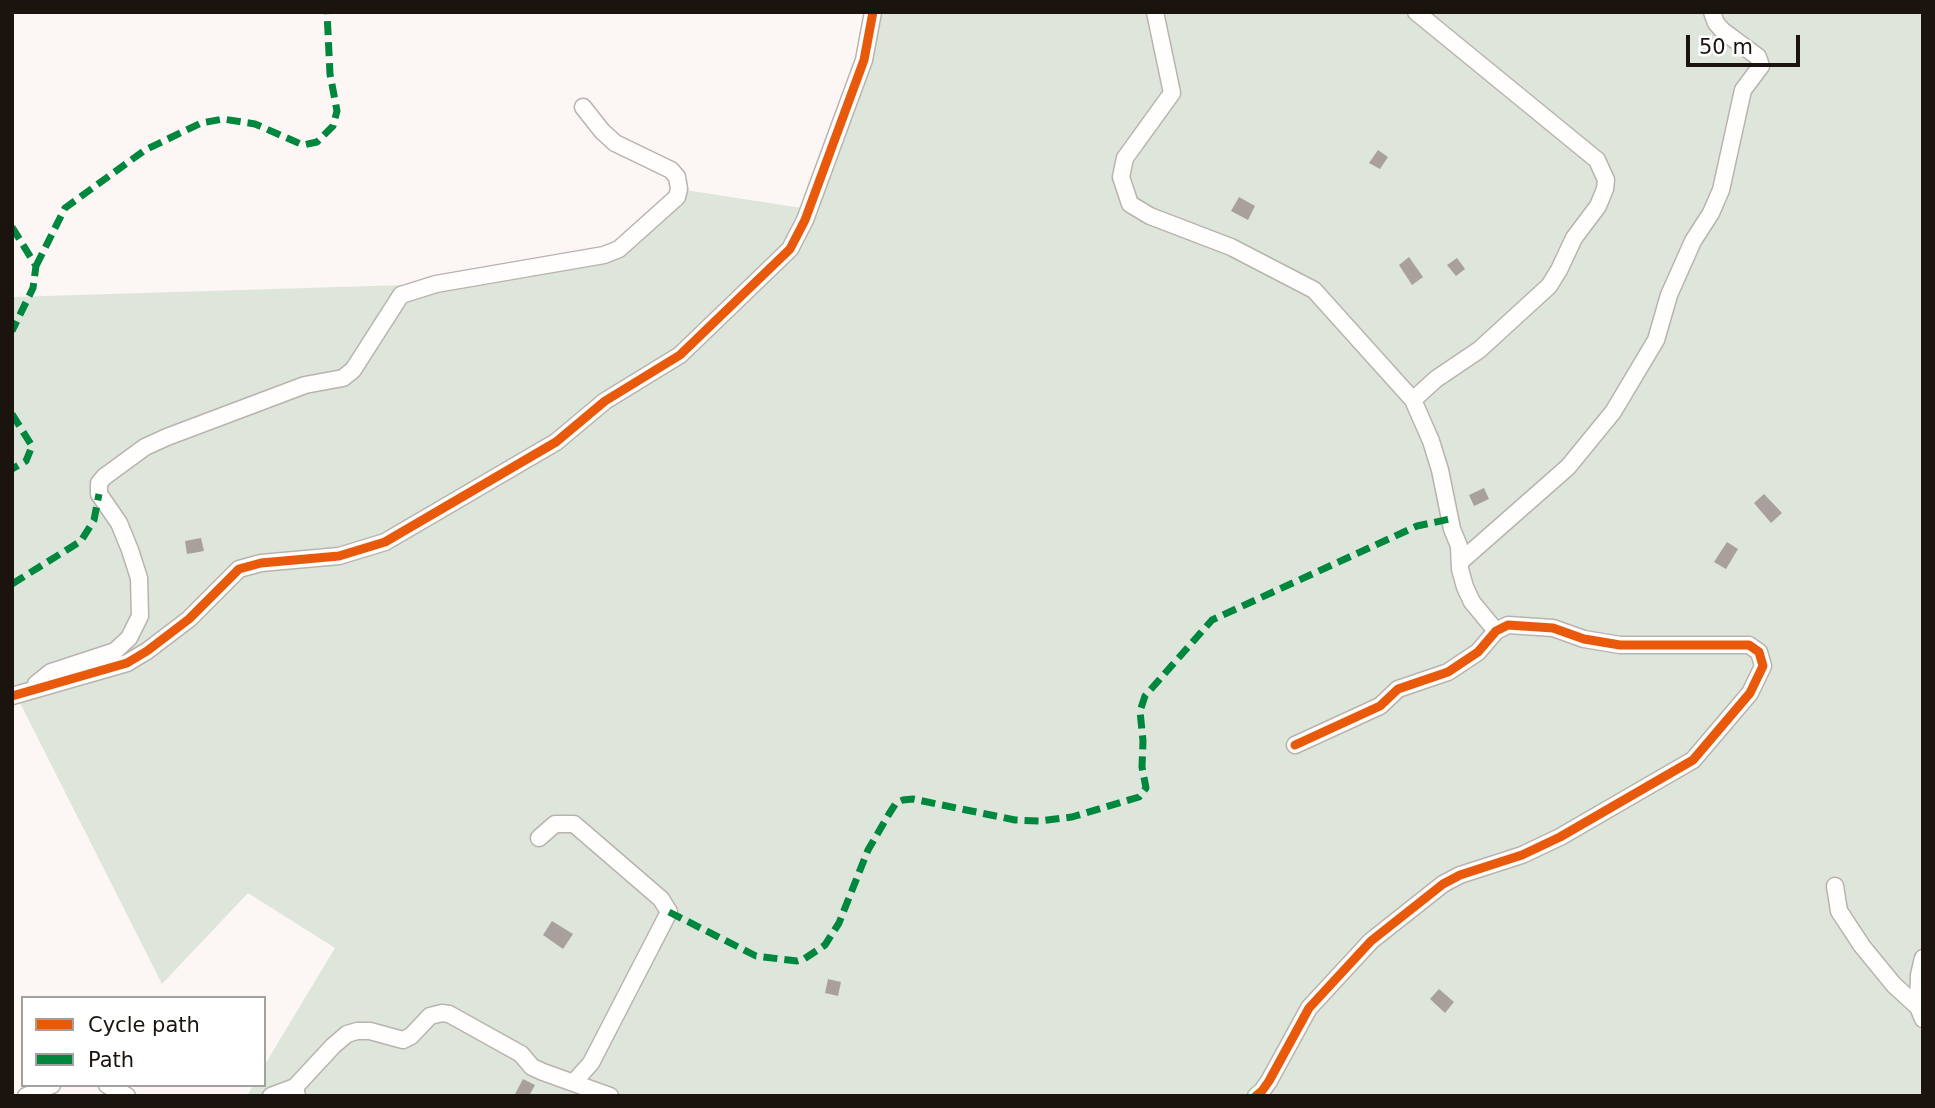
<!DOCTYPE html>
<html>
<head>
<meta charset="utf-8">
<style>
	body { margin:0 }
	#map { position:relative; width:1935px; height:1108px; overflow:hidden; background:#fcf7f4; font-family:"DejaVu Sans",sans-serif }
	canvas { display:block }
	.frame { position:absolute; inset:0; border:14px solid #1a130e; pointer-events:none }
	.legend { position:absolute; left:21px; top:996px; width:245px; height:91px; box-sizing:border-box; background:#fff; border:2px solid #a3a19f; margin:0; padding:9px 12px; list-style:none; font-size:21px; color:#1a130e }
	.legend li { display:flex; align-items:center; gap:14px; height:35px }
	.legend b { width:35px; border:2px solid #a3a19f }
	.scale { position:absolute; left:1686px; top:35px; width:114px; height:32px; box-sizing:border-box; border:4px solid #1a130e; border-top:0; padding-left:9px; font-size:21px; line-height:24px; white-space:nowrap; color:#1a130e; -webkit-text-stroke:5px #fff; paint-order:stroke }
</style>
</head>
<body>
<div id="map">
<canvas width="1935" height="1108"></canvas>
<div class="frame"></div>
<ul class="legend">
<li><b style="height:9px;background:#e8590c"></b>Cycle path</li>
<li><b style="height:9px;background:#00873e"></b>Path</li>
</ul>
<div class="scale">50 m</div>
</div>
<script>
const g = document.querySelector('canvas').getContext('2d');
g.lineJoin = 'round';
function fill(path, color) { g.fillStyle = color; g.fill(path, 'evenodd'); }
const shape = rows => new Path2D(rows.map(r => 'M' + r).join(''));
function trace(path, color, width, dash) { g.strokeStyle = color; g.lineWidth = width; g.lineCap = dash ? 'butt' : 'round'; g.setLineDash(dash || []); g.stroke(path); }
fill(shape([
	[873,12,1923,12,1923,1096,247,1096,253,1085,264,1085,264,1066,335,948,248,893,162,984,16,695,12,696,12,297,436,284,604,255,679,189,808,209]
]), '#dee6db');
fill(shape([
	[1378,150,1388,157,1380,169,1369,163],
	[1239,197,1255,206,1248,220,1231,211],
	[1409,257,1423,277,1412,285,1399,265],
	[1457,258,1465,269,1456,276,1447,265],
	[1484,488,1489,499,1474,506,1469,495],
	[1764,494,1782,513,1771,523,1754,503],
	[201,538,204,551,187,554,185,541],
	[1727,542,1738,549,1726,569,1714,562],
	[552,921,573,934,563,949,543,935],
	[828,979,841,982,838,996,825,993],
	[1439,989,1454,1002,1445,1013,1430,999],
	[523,1079,535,1085,529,1096,514,1096]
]), '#a9a09d');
const minor = shape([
	[1155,12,1172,93,1125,158,1121,177,1130,204,1150,216,1231,247,1314,290,1413,400,1431,441,1440,470,1452,529,1459,546,1460,569,1465,587,1472,602,1496,631],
	[1413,400,1436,379,1479,350,1549,286,1559,270,1574,238,1598,206,1605,189,1606,180,1597,160,1416,12],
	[1460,562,1568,467,1613,412,1656,340,1669,295,1693,241,1711,213,1721,190,1743,90,1761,66,1758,57,1723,31,1716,23,1712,12],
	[36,684,51,672,115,651,129,638,140,616,139,578,130,550,119,523,99,494,99,483,104,477,145,447,167,437,305,385,343,378,353,370,401,295,436,284,604,255,619,249,677,197,679,189,677,177,671,170,615,143,602,131,583,107],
	[12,696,127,663,147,651,189,619,239,569,261,563,339,556,385,542,556,442,605,401,680,355,790,249,805,220,864,60,873,12],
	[539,838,555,824,574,824,661,899,669,912,591,1063,574,1082],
	[1835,886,1839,911,1862,946,1894,985,1918,1007,1923,1019],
	[1918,1007,1919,975,1923,958],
	[107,1085,127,1096],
	[295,1087,333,1046,347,1034,357,1031,370,1031,403,1040,411,1036,430,1016,442,1013,449,1014,521,1054,532,1067,543,1072,610,1096],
	[26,1096,52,1085],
	[271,1096,295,1087,297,1096],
	[1256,1096,1262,1091,1269,1081,1309,1008,1371,941,1443,884,1460,875,1522,855,1560,837,1693,760,1750,693,1763,666,1759,652,1749,645,1620,645,1584,639,1553,628,1508,625,1496,631,1478,652,1448,672,1398,689,1380,706,1295,745]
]);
trace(minor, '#b9b3af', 19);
trace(minor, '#fffefd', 16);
trace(shape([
	[12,227,36,266,33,288,12,331],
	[36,266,65,208,145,150,201,123,223,119,255,124,303,145,317,142,333,126,337,111,330,74,327,12],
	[12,414,32,446,26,461,12,469],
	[12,584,81,541,94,520,99,494],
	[669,912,756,956,797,961,804,959,825,945,839,923,868,850,889,814,896,803,903,800,913,799,1015,820,1039,821,1072,817,1139,797,1146,788,1142,767,1143,741,1140,711,1145,696,1212,620,1417,526,1450,519]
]), '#00873e', 7, [14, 7]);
trace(shape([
	[12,696,127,663,147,651,189,619,239,569,261,563,339,556,385,542,556,442,605,401,680,355,790,249,805,220,864,60,873,12],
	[1256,1096,1262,1091,1269,1081,1309,1008,1371,941,1443,884,1460,875,1522,855,1560,837,1693,760,1750,693,1763,666,1759,652,1749,645,1620,645,1584,639,1553,628,1508,625,1496,631,1478,652,1448,672,1398,689,1380,706,1295,745]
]), '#e8590c', 9);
</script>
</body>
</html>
